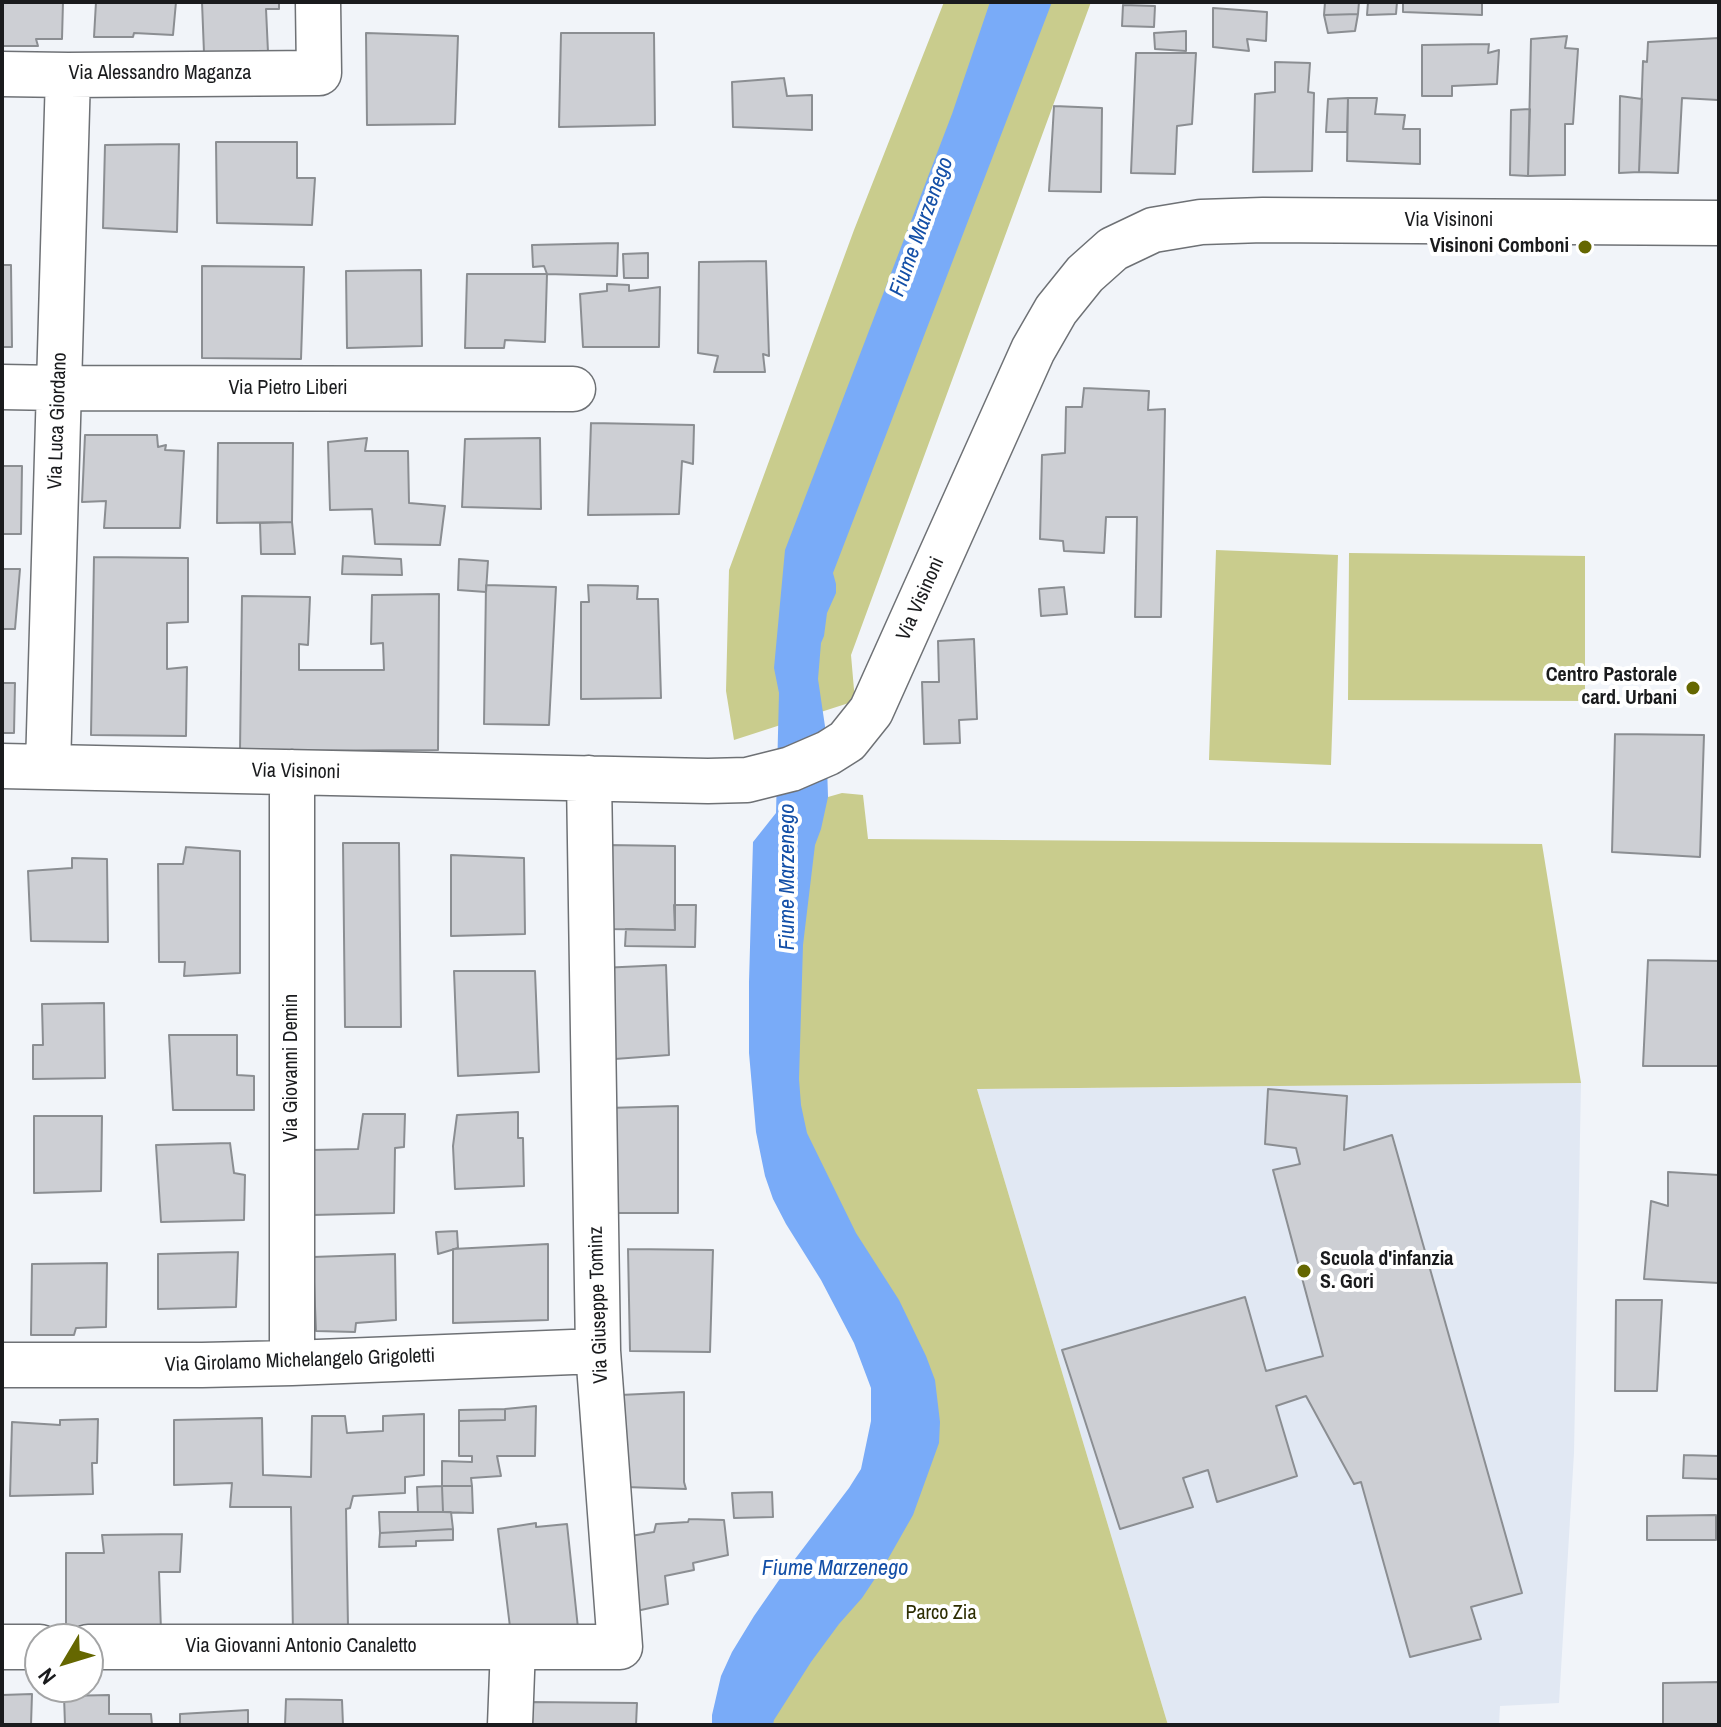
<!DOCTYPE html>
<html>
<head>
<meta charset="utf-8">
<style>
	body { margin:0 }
	#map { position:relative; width:1721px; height:1727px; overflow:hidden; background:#f1f4f9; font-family:"Archivo Narrow",sans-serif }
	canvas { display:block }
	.frame { position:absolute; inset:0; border:4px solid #1a1b1d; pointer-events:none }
	.north { position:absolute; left:24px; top:1623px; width:80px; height:80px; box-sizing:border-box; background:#fff; border:2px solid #a3a4a5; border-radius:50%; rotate:232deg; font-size:22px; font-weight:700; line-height:32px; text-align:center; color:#1a1b1d }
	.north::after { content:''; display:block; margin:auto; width:28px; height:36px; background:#656701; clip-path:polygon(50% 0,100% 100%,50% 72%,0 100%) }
</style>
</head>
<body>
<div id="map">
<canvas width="1721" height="1727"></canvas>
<div class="frame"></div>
<div class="north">N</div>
</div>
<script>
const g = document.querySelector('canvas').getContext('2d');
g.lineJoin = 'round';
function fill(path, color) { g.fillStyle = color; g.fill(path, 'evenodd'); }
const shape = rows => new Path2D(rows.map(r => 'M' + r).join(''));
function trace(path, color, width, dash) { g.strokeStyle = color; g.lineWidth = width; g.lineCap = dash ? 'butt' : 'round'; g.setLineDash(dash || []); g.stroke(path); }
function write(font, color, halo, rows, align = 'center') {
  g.font = font + ' "Archivo Narrow",sans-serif'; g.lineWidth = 8; g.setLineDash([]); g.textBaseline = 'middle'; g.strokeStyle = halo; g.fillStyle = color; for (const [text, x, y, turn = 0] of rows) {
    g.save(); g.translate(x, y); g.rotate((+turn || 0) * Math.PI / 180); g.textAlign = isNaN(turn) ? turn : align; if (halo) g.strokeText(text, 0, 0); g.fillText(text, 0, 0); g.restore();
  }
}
fill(shape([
	[1581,1083,1574,1453,1559,1703,1500,1706,1499,1725,1168,1725,977,1089]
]), '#e1e8f3');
fill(shape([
	[944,2,1091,2,851,655,855,701,734,740,726,691,729,570,854,230],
	[1216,550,1338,555,1331,765,1209,760],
	[1349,553,1585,556,1585,701,1348,700],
	[842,793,863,795,868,839,1542,844,1581,1083,977,1089,1168,1725,758,1725,899,1455,798,1158,786,809]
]), '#c9cc8d');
fill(shape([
	[990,2,1052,2,833,573,836,584,836,593,827,613,824,636,821,643,818,679,826,733,828,797,821,829,815,845,803,945,799,1079,801,1105,807,1133,856,1233,899,1300,926,1356,935,1380,940,1422,939,1443,913,1515,888,1559,862,1598,839,1624,811,1662,774,1720,773,1725,712,1725,712,1715,721,1676,732,1652,754,1616,779,1580,849,1488,861,1469,871,1421,871,1388,854,1343,821,1280,786,1224,773,1199,765,1176,756,1132,749,1053,749,982,753,842,776,813,779,693,774,668,785,550,952,114]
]), '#79abf8');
const building = shape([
	[2,2,63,2,62,39,36,39,38,46,2,46,2,2],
	[96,2,176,2,173,35,134,33,133,37,94,37,96,2],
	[202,2,279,2,279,9,266,9,268,52,204,53,202,2],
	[1325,2,1359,2,1358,14,1324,15,1325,2],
	[1368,2,1397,2,1396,14,1367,15,1368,2],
	[1403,2,1482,2,1482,15,1403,12,1403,2],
	[1123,5,1155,6,1154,27,1122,26,1123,5],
	[1213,8,1267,12,1266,41,1247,39,1249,51,1213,47,1213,8],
	[1358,14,1355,31,1328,33,1324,15,1358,14],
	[1186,31,1186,51,1155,49,1154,33,1186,31],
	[366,33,458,36,455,124,367,125,366,33],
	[561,33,654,33,655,125,559,127,561,33],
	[1567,36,1565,48,1578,49,1573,124,1565,124,1565,175,1528,176,1531,39,1567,36],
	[1719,38,1718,100,1682,98,1678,173,1639,172,1643,61,1647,62,1648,42,1719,38],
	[1489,44,1488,53,1499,50,1497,84,1452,86,1452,96,1422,96,1422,45,1489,44],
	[1136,53,1196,53,1192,124,1177,126,1175,174,1131,173,1136,53],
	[1275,62,1310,63,1308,92,1314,93,1312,171,1253,172,1255,94,1275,92,1275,62],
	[784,78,787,96,812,95,812,130,733,127,732,82,784,78],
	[1620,96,1642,99,1639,172,1619,173,1620,96],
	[1348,98,1347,132,1326,132,1328,99,1348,98],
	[1348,98,1377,98,1375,114,1405,115,1403,129,1420,129,1420,164,1347,161,1348,98],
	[1054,106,1102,108,1101,192,1049,191,1054,106],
	[1530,109,1528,176,1510,175,1511,110,1530,109],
	[216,142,297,142,297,178,315,178,312,225,217,223,216,142],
	[179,144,177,232,103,228,105,145,179,144],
	[618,243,617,276,547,274,544,266,533,267,532,245,618,243],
	[648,253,648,278,624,278,623,254,648,253],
	[766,261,769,356,763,354,765,372,714,372,718,356,698,353,699,262,766,261],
	[2,265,11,265,12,347,2,347,2,265],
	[202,266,304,267,301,359,202,358,202,266],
	[421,270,422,346,347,348,346,271,421,270],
	[467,274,547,274,545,342,505,340,504,348,465,348,467,274],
	[607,284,629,285,629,291,660,287,659,347,583,347,580,294,607,291,607,284],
	[1084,388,1149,391,1148,410,1165,409,1161,617,1135,617,1137,517,1106,517,1104,553,1064,551,1063,541,1040,539,1042,455,1065,453,1066,407,1082,407,1084,388],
	[591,423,694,425,693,464,682,461,679,514,588,515,591,423],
	[85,435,157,435,158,447,166,445,165,450,184,451,180,528,104,528,106,501,82,502,85,435],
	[367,438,365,451,408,451,409,503,445,506,440,545,375,544,372,509,330,510,328,442,367,438],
	[540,438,541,509,462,507,465,439,540,438],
	[218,443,293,443,292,522,217,523,218,443],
	[2,466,22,466,21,534,2,534,2,466],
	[292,522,295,554,261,554,260,523,292,522],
	[343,556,401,559,402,575,342,574,343,556],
	[94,557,188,558,188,622,167,623,167,669,187,667,186,736,91,735,94,557],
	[459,559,488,561,486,592,458,590,459,559],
	[2,569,20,569,15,629,2,629,2,569],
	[486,585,556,587,549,725,484,724,486,585],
	[588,585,638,586,637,599,658,599,661,698,581,699,581,602,589,602,588,585],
	[1064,587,1067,614,1041,616,1039,589,1064,587],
	[439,594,438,750,240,751,242,596,310,597,308,645,299,644,299,670,384,670,383,643,371,644,372,595,439,594],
	[974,639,977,719,959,720,960,743,924,744,922,682,939,682,938,641,974,639],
	[2,683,15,683,14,733,2,733,2,683],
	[1615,734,1704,735,1700,857,1612,852,1615,734],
	[343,843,399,843,401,1027,345,1027,343,843],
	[607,845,675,846,675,930,606,929,607,845],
	[186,847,240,851,240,973,184,976,185,962,159,962,158,864,183,864,186,847],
	[451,855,524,858,525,934,451,936,451,855],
	[72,858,107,859,108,942,31,941,28,871,72,868,72,858],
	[674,905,696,905,695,947,625,946,626,929,675,930,674,905],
	[1648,960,1719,961,1719,1066,1643,1066,1648,960],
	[666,965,669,1055,601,1060,600,968,666,965],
	[454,971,535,971,539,1072,458,1076,454,971],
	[104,1003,105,1078,33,1079,33,1045,43,1045,42,1004,104,1003],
	[169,1035,237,1035,237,1075,254,1076,254,1110,173,1110,169,1035],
	[1268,1089,1347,1096,1344,1150,1392,1135,1522,1593,1471,1607,1481,1639,1410,1657,1361,1482,1354,1484,1306,1396,1276,1406,1297,1476,1217,1502,1208,1470,1183,1478,1193,1507,1120,1529,1062,1350,1245,1297,1266,1371,1323,1356,1273,1170,1300,1164,1296,1148,1265,1144,1268,1089],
	[678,1106,678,1213,607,1213,607,1108,678,1106],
	[518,1112,518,1138,523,1138,524,1186,455,1189,453,1146,457,1115,518,1112],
	[363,1114,405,1114,404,1147,395,1148,394,1213,312,1215,312,1150,358,1149,363,1114],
	[34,1116,102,1116,101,1191,34,1193,34,1116],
	[230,1143,234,1173,245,1175,244,1220,161,1222,156,1145,230,1143],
	[1668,1172,1719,1175,1719,1283,1644,1279,1651,1201,1668,1206,1668,1172],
	[457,1231,458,1248,438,1254,436,1232,457,1231],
	[548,1244,548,1320,453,1323,453,1249,548,1244],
	[628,1249,713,1250,710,1352,630,1351,628,1249],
	[238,1252,236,1307,158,1309,158,1254,238,1252],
	[395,1254,396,1320,356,1323,355,1332,316,1331,313,1257,395,1254],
	[107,1263,106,1327,76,1328,74,1335,31,1335,32,1264,107,1263],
	[1616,1300,1662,1300,1657,1391,1615,1391,1616,1300],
	[684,1392,684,1482,686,1489,625,1487,620,1395,684,1392],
	[536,1406,535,1456,497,1456,501,1476,471,1478,472,1486,442,1486,442,1461,472,1462,472,1456,459,1456,459,1421,505,1420,505,1409,536,1406],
	[505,1409,505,1420,459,1421,459,1410,505,1409],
	[424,1414,424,1475,405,1477,405,1493,353,1496,350,1508,346,1509,348,1627,293,1636,291,1507,230,1507,232,1483,174,1485,174,1420,262,1418,263,1475,311,1477,312,1416,345,1416,347,1433,383,1431,383,1416,424,1414],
	[98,1419,97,1463,92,1463,93,1494,10,1496,12,1422,60,1425,60,1420,98,1419],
	[1684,1455,1719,1456,1719,1479,1683,1478,1684,1455],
	[442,1486,443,1512,418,1512,417,1487,442,1486],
	[442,1486,472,1486,473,1513,443,1512,442,1486],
	[772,1492,773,1517,734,1518,732,1493,772,1492],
	[379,1512,451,1512,453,1529,380,1533,379,1512],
	[1716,1515,1716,1540,1647,1540,1647,1516,1716,1515],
	[689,1519,724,1520,728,1555,693,1563,694,1570,665,1576,668,1604,632,1612,625,1537,654,1532,656,1524,688,1522,689,1519],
	[536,1523,536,1527,567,1524,578,1628,510,1627,498,1529,536,1523],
	[453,1529,453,1540,416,1541,416,1546,379,1547,380,1533,453,1529],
	[182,1534,180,1572,159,1572,161,1631,66,1634,66,1553,104,1553,102,1535,182,1534],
	[1719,1682,1719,1725,1663,1725,1663,1683,1719,1682],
	[32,1694,31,1725,2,1725,2,1695,32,1694],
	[109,1695,109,1714,151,1714,152,1725,65,1725,64,1696,109,1695],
	[286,1699,342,1700,343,1725,285,1725,286,1699],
	[529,1702,637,1703,636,1725,529,1725,529,1702],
	[248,1710,248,1725,180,1725,180,1714,248,1710]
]);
fill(building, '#cdcfd4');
trace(building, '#8b8e92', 2);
const street = shape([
	[2,74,68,75,319,73,318,2],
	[2,387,59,388,573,389],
	[2,766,708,781,747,780,791,769,828,753,847,741,871,711,1033,350,1056,310,1085,274,1113,249,1153,230,1201,222,1263,220,1719,223],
	[48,767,68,75],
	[292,772,292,1363],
	[2,1365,202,1365,292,1363,598,1351],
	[2,1647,40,1647],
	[88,1647,513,1647],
	[510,1725,513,1647,620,1647,598,1351,589,778]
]);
trace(street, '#6e7175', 47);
trace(street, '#fff', 44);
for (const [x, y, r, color] of [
	[1585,247,8,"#656701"],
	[1693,688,8,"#656701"],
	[1304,1271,8,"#656701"]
]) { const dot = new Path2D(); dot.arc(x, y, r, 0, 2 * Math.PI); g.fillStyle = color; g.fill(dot); trace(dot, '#fff', 3); }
write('20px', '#1a1b1d', '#fff', [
	["Via Alessandro Maganza",160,74],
	["Via Visinoni",1449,221],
	["Via Pietro Liberi",288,389],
	["Via Luca Giordano",58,421,-88],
	["Via Visinoni",921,599,-66],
	["Via Visinoni",296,772,1],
	["Via Giovanni Demin",292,1068,-90],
	["Via Giuseppe Tominz",599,1305,-92],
	["Via Girolamo Michelangelo Grigoletti",300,1361,-2],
	["Via Giovanni Antonio Canaletto",301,1647]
]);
write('bold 20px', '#1a1b1d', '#fff', [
	["Visinoni Comboni",1569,247],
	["Centro Pastorale",1677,676],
	["card. Urbani",1677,699],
	["Scuola d'infanzia",1320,1260,"left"],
	["S. Gori",1320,1283,"left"]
], 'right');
write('20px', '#2d2d01', '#fff', [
	["Parco Zia",941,1614]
]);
write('italic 22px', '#134fa7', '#fff', [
	["Fiume Marzenego",922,227,-70],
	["Fiume Marzenego",788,877,-90],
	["Fiume Marzenego",835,1569]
]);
</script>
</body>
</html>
